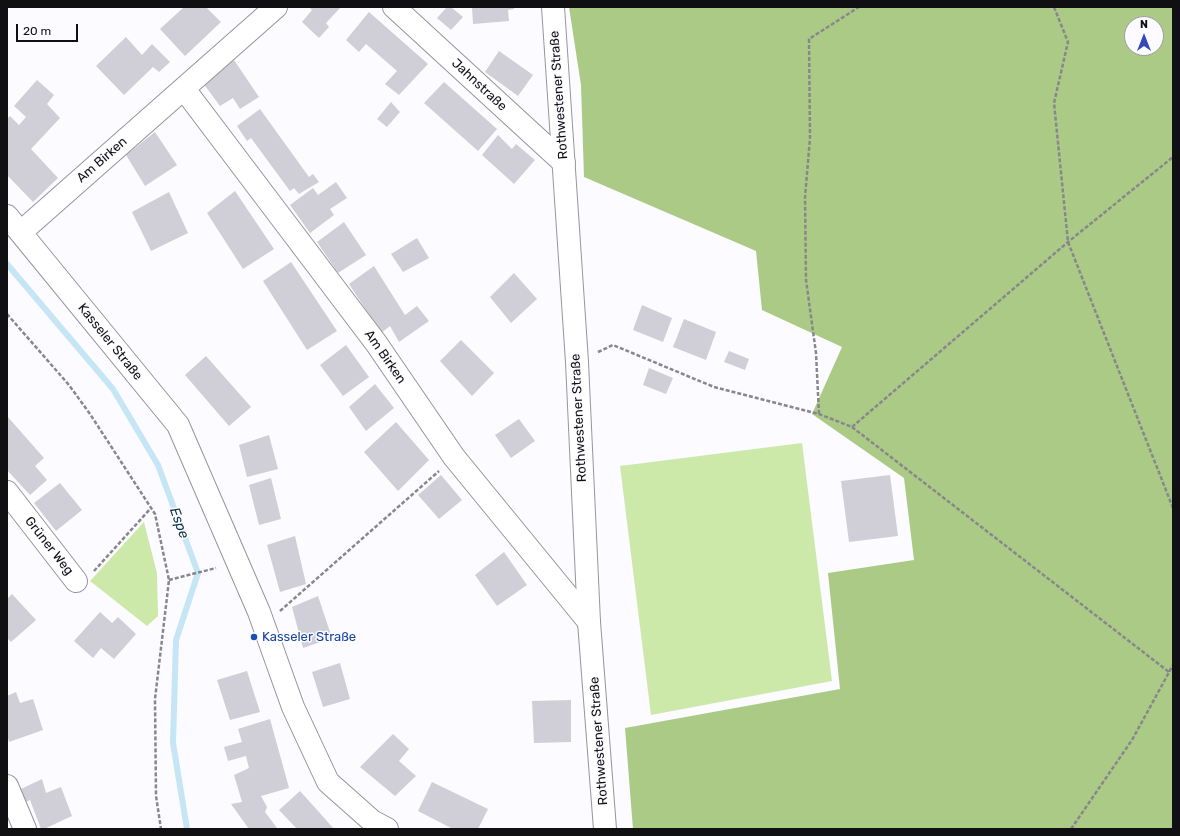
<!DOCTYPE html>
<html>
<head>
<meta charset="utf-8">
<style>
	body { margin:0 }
	#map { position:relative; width:1180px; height:836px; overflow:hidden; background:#fcfbff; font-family:Rubik,sans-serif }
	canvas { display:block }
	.frame { position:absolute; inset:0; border:8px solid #101013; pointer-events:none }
	.north { position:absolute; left:1124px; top:16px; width:40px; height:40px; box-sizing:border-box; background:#fcfbff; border:1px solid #9e9da1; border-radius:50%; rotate:0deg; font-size:11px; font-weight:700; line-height:16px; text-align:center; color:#101013 }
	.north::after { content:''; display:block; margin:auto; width:14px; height:18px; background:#3647b9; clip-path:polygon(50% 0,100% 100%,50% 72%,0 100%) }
	.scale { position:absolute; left:16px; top:24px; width:62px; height:18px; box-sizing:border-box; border:2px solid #101013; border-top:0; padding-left:5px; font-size:12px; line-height:14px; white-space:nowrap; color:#101013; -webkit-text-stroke:3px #fcfbff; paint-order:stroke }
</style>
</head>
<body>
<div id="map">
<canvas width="1180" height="836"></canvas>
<div class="frame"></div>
<div class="north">N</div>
<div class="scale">20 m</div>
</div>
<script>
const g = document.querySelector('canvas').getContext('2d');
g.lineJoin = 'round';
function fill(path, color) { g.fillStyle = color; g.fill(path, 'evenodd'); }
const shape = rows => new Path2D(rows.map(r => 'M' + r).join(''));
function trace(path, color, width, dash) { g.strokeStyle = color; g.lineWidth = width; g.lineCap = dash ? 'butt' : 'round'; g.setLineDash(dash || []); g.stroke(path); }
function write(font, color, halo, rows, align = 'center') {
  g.font = font + ' Rubik,sans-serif'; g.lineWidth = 3; g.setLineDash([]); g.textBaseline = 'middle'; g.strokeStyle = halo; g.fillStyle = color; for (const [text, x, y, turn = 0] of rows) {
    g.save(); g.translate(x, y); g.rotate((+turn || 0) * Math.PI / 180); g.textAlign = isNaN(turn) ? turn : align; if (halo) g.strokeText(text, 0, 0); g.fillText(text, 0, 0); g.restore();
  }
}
fill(shape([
	[802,443,832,681,651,715,620,466],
	[144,522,157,573,158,616,147,626,90,581]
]), '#cce9aa');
fill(shape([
	[569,7,1173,7,1173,829,633,829,625,728,840,689,828,573,914,560,904,478,812,414,842,347,762,310,756,251,584,177,581,85],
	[1132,24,1156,24,1156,48,1132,48]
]), '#abca85');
trace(shape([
	[7,264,113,389,158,465,198,573,176,640,173,743,187,829]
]), '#c6e5f5', 6);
fill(shape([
	[184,7,206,7,221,22,185,56,160,29],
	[309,7,341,7,326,23,329,27,319,38,302,22,312,10],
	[447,7,451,7,463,17,451,30,437,18],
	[472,7,514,7,514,9,508,10,509,21,473,24],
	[369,12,428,64,399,95,385,84,397,71,366,44,359,52,346,40],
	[126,37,142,55,152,44,170,62,159,72,153,67,124,95,96,66],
	[499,51,533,75,518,96,485,72],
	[234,60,259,97,240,109,233,98,220,106,203,83],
	[37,80,54,95,47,104,60,118,31,149,58,178,33,202,7,175,7,119,10,116,19,125,26,117,14,106],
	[444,82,497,129,478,151,424,103],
	[391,102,400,112,387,127,377,119],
	[260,109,309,177,313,174,319,182,299,194,294,188,290,191,251,138,247,141,237,126],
	[155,132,177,165,145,186,126,155],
	[498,135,512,149,516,144,535,160,514,184,482,155],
	[336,182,347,198,330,209,334,215,310,233,290,205,313,188,318,195],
	[235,191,274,249,243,269,207,213],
	[169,192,188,233,151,251,132,212],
	[344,222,366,255,338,273,317,242],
	[417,238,429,258,403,272,391,254],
	[291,262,337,331,307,350,263,281],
	[374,266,405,315,417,306,429,321,399,342,390,326,381,333,349,284],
	[514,273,537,299,511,323,490,297],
	[642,305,672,318,663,342,633,330],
	[684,319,716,332,706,360,673,347],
	[461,340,494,373,472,396,440,361],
	[346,345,369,377,343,396,320,365],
	[729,351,749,359,745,370,724,362],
	[206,356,251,407,229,426,185,375],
	[649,368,673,378,666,394,643,385],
	[375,384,394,408,366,431,349,407],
	[7,416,44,458,35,466,47,480,30,495,7,470],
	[519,419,535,441,511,458,495,435],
	[396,422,429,460,398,491,364,452],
	[269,435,278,469,247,477,239,445],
	[441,475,462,500,439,519,418,495],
	[890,475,898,536,849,542,841,481],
	[271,478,281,519,259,525,249,485],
	[60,483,82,510,56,531,34,503],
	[295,536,306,584,280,592,267,545],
	[504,552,527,585,497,606,475,575],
	[12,594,36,620,11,642,7,638,7,599],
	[318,596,332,638,303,648,292,607],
	[100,612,112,623,118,617,136,634,114,659,101,648,93,658,74,641],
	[340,663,350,699,323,707,312,672],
	[247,671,260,712,230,720,217,680],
	[16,692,20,703,33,699,43,730,9,742,7,734,7,696],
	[571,700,571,742,534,743,532,701],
	[270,719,289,788,261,796,267,807,265,812,277,828,249,829,231,804,242,802,234,775,249,768,246,756,228,761,224,747,242,742,238,729],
	[393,734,409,749,399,761,416,776,395,796,360,767],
	[42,779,46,793,61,787,72,816,44,829,41,829,30,800,26,802,21,789],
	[432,782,488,809,478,829,453,829,418,811],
	[300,791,318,811,334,829,297,829,279,810]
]), '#d0ced7');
const minor = shape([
	[394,7,564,163],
	[184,89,376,343,454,457,589,622],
	[7,216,178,425,259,612,293,707,328,782,372,821,387,829],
	[21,232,276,7],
	[7,492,76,581],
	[7,786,25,829]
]);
const major = shape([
	[553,7,577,362,589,622,605,829]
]);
trace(minor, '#96949c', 24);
trace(major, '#96949c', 24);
trace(shape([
	[1054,7,1068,42,1054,103,1068,242,1173,508],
	[7,314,69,385,90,414,155,514,169,580,155,699,156,796,161,829],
	[598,352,613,345,714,387,819,414,852,427,1068,242,1173,157],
	[819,414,816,353,806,280,805,197,810,138,809,39,859,7],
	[852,427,1169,672],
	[94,571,151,508],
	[169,580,216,568],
	[280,611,439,471],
	[1071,829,1132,740,1173,665]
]), '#88878b', 2.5, [4, 2]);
trace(minor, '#fff', 22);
trace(major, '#fff', 22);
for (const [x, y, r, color] of [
	[254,637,4,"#1a4fb4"]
]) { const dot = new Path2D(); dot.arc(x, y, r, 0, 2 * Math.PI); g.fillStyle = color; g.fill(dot); trace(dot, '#fcfbff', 1.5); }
write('13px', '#101013', '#fcfbff', [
	["Jahnstraße",479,85,43],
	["Rothwestener Straße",559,95,-94],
	["Am Birken",102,160,-41],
	["Kasseler Straße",110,342,51],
	["Am Birken",385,357,55],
	["Rothwestener Straße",579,418,-93],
	["Grüner Weg",49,546,52],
	["Rothwestener Straße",599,741,-94]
]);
write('13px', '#164399', '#fcfbff', [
	["Kasseler Straße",262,637]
], 'left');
write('italic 14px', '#0d3444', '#fcfbff', [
	["Espe",179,523,70]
]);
</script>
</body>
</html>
